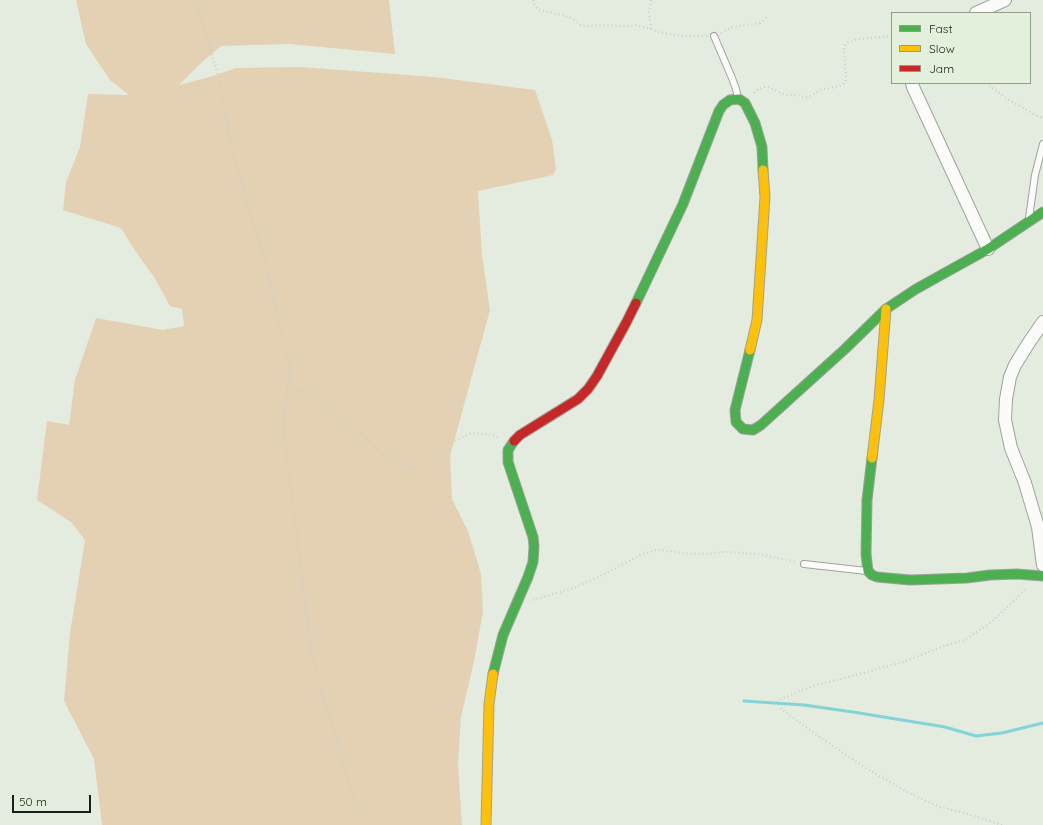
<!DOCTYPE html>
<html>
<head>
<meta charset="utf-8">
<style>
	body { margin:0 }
	#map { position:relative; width:1043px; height:825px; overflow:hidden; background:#e4ece0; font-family:Quicksand,sans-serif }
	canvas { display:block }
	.legend { position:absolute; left:891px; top:12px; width:140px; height:72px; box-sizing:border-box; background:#e2f0dc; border:1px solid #929c8d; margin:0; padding:5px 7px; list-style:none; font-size:12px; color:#191e17 }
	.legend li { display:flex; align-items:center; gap:8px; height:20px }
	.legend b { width:20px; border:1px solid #929c8d }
	.scale { position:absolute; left:12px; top:795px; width:79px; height:18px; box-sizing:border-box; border:2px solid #191e17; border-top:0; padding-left:5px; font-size:12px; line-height:14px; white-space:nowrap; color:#191e17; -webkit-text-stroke:3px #e2f0dc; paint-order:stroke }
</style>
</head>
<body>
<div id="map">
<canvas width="1043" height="825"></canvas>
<ul class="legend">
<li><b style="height:5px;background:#4caf50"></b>Fast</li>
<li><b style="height:5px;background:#ffc107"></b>Slow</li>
<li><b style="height:5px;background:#c62828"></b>Jam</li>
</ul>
<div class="scale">50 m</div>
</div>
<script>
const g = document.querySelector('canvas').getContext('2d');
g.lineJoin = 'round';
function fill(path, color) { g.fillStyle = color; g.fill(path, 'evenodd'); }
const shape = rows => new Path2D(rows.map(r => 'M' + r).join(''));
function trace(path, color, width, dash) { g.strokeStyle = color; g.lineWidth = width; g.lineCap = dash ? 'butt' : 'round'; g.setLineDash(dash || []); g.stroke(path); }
fill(shape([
	[76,0,389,0,395,54,290,44,221,46,202,62,179,85,213,76,236,68,300,67,434,77,535,90,552,140,556,169,553,175,478,191,482,255,490,310,450,456,452,499,468,531,481,574,483,612,474,661,461,717,458,764,462,825,102,825,94,759,64,701,70,633,85,540,71,522,37,500,47,421,69,425,75,380,96,318,163,330,184,326,182,309,170,306,154,277,134,249,121,228,63,210,66,182,80,147,88,94,129,95,110,80,86,44]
]), '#e4d0b3');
trace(shape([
	[744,701,804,705,853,712,945,727,976,736,1002,733,1043,723]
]), '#83d4d8', 3);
const lane = shape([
	[714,36,732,78,736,89,738,98],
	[1029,218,1035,175,1043,144],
	[804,564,867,571]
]);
const street = shape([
	[976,13,1005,0],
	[912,83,913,87,988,249],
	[1043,322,1028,344,1015,365,1010,377,1006,399,1005,420,1011,448,1025,483,1038,527,1043,565]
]);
const fast = shape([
	[636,303,683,204,719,111,723,105,730,100,739,99,745,103,755,123,762,147,763,170],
	[750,350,735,410,736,422,743,429,753,430,761,425,845,349,886,309,916,289,988,249,1043,212],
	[872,458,867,500,866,554,868,571,872,575,877,577,910,580,967,578,990,575,1017,574,1043,576],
	[493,674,503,635,528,577,533,562,534,546,533,537,508,462,508,450,514,441]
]);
const slow = shape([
	[750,350,757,320,765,197,763,170],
	[872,458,879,400,886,309],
	[486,825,489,704,493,674]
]);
const jam = shape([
	[514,441,520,435,578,399,588,389,597,376,626,323,636,303]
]);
trace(lane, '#9da39b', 8);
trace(street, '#9da39b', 14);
trace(fast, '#9da39b', 11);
trace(slow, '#9da39b', 11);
trace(jam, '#9da39b', 11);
trace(shape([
	[196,0,218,75,234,158,264,258,290,369,284,413,285,443,311,652,361,825],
	[533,0,535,6,539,10,566,16,576,21,580,25,585,26,603,25,626,26,635,25,651,29,658,32,681,36,707,36],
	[651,0,649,13,651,29],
	[721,33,733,27,760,23,768,16],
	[986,83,1004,97,1035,115,1043,118],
	[754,93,757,90,763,87,768,87,786,95,796,95,804,97,809,97,821,90,840,86,845,83,846,78,844,52,844,47,846,44,848,42,859,39,892,36],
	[287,388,304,392,327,401,385,457,411,469,425,461,443,446,472,433,492,435,500,438],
	[533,600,574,588,605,574,640,555,656,550,669,551,689,554,708,554,724,552,743,553,764,555,797,562],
	[1002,825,975,816,937,806,909,793,864,767,818,736,780,708,777,702,783,698,813,686,856,675,903,662,944,646,964,640,988,625,1017,598,1026,588]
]), '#cbcdc9', 2, [1, 3]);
trace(lane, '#fbfcfa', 6);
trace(street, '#fbfcfa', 12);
trace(fast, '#4caf50', 9);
trace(slow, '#ffc107', 9);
trace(jam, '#c62828', 9);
</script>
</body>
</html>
